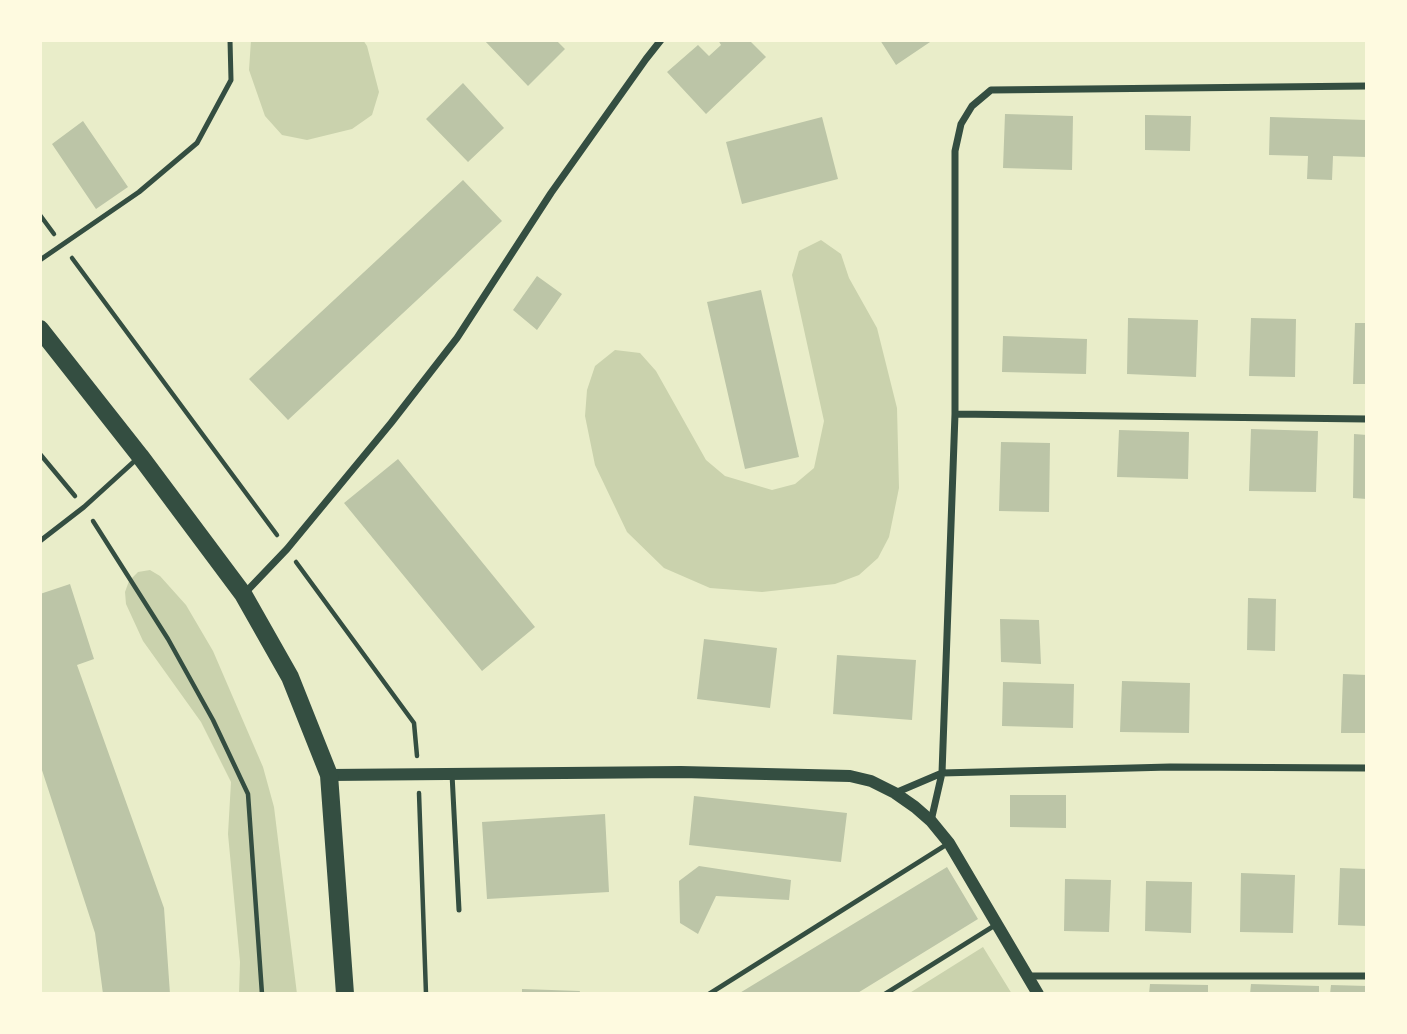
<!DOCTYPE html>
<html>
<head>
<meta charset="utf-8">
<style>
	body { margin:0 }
	#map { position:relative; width:1407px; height:1034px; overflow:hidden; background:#e9edc9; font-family:"PT Sans Narrow",sans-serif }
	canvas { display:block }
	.frame { position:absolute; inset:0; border:42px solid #fefae0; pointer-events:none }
</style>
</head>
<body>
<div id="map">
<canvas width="1407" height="1034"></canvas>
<div class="frame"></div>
</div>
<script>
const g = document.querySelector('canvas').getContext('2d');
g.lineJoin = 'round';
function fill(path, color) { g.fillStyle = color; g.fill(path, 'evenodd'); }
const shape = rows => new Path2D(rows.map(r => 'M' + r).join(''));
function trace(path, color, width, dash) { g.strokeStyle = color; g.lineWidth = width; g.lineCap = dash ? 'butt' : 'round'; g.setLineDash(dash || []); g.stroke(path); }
fill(shape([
	[251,40,363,40,367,46,379,92,372,115,352,129,307,140,282,135,265,116,249,70],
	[821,240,841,254,849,278,877,328,897,408,899,488,889,537,878,558,859,575,835,584,762,592,710,588,664,568,627,532,595,465,585,416,587,390,595,366,615,350,640,353,656,371,706,460,725,476,772,490,795,484,814,468,824,421,792,275,799,251],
	[150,570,160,576,186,605,213,651,263,767,274,807,297,994,239,994,240,962,228,834,231,782,201,722,143,641,126,604,125,592,129,581,138,572],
	[983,947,1012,994,908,994]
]), '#cad2ad');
fill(shape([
	[484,40,556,40,565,49,528,86],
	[718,40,749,40,766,57,706,114,667,72,698,45,709,56,721,45],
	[880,40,933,40,896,65],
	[463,83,504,128,468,162,426,119],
	[1005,114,1073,116,1072,170,1003,168],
	[1145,115,1191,116,1190,151,1145,150],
	[822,117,838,179,742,204,726,142],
	[1270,117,1367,120,1367,157,1333,156,1332,180,1307,179,1308,156,1269,155],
	[83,121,128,187,96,209,52,144],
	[463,180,502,221,288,420,249,379],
	[537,276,562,294,537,330,513,310],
	[761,290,799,457,745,469,707,302],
	[1128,318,1198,320,1196,377,1127,374],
	[1251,318,1296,319,1295,377,1249,376],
	[1355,323,1367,323,1367,384,1353,384],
	[1003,336,1087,339,1086,374,1002,372],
	[1251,429,1318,431,1316,492,1249,491],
	[1119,430,1189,432,1188,479,1117,477],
	[1354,434,1367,435,1367,499,1353,498],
	[1001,442,1050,443,1049,512,999,511],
	[398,459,535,627,482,671,344,503],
	[70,584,94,659,77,665,164,908,170,994,103,994,95,933,40,764,40,594],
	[1248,598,1276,599,1275,651,1247,650],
	[1000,619,1039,620,1041,664,1001,662],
	[704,639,777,648,770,708,697,699],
	[837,655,916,660,912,720,833,714],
	[1343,674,1367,675,1367,733,1341,733],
	[1122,681,1190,683,1189,733,1120,732],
	[1003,682,1074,684,1073,728,1002,726],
	[1010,795,1066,795,1066,828,1010,827],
	[694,796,847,813,841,862,689,845],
	[605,814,609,892,487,899,482,822],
	[699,866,791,880,789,900,716,896,698,934,680,923,679,881],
	[947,867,978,919,856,994,738,994],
	[1340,868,1367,869,1367,926,1338,925],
	[1241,873,1295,875,1293,933,1240,932],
	[1065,879,1111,880,1109,932,1064,931],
	[1146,881,1192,882,1191,933,1145,931],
	[1150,984,1208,985,1208,994,1149,994],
	[1251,984,1319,986,1319,994,1250,994],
	[1331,985,1367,986,1367,994,1330,994],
	[522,989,580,991,579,994,522,994]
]), '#bcc5a7');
trace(shape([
	[40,215,54,234],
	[72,258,277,535],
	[40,454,75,496],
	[93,521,168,639,213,720,248,794,262,994],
	[296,562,414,723,417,756],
	[419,793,426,994]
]), '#344e41', 4.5);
trace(shape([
	[40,260,139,192,197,143,231,80,230,40],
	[40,541,84,507,139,457],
	[452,774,459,910],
	[709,994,949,843],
	[885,994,997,924]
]), '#344e41', 5);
trace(shape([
	[955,414,1367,419],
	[244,594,287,549,391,423,457,338,551,193,646,59,661,40],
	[895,793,942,773,1170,767,1367,768],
	[931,821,942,773,955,414,955,151,961,124,972,106,991,90,1367,86],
	[1028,976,1367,976]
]), '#344e41', 7);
trace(shape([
	[329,775,681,772,850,776,871,781,895,793,915,807,931,821,949,843,1038,994]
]), '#344e41', 12);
trace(shape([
	[40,329,140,456,243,594,290,677,329,775,345,994]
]), '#344e41', 18);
</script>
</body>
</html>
